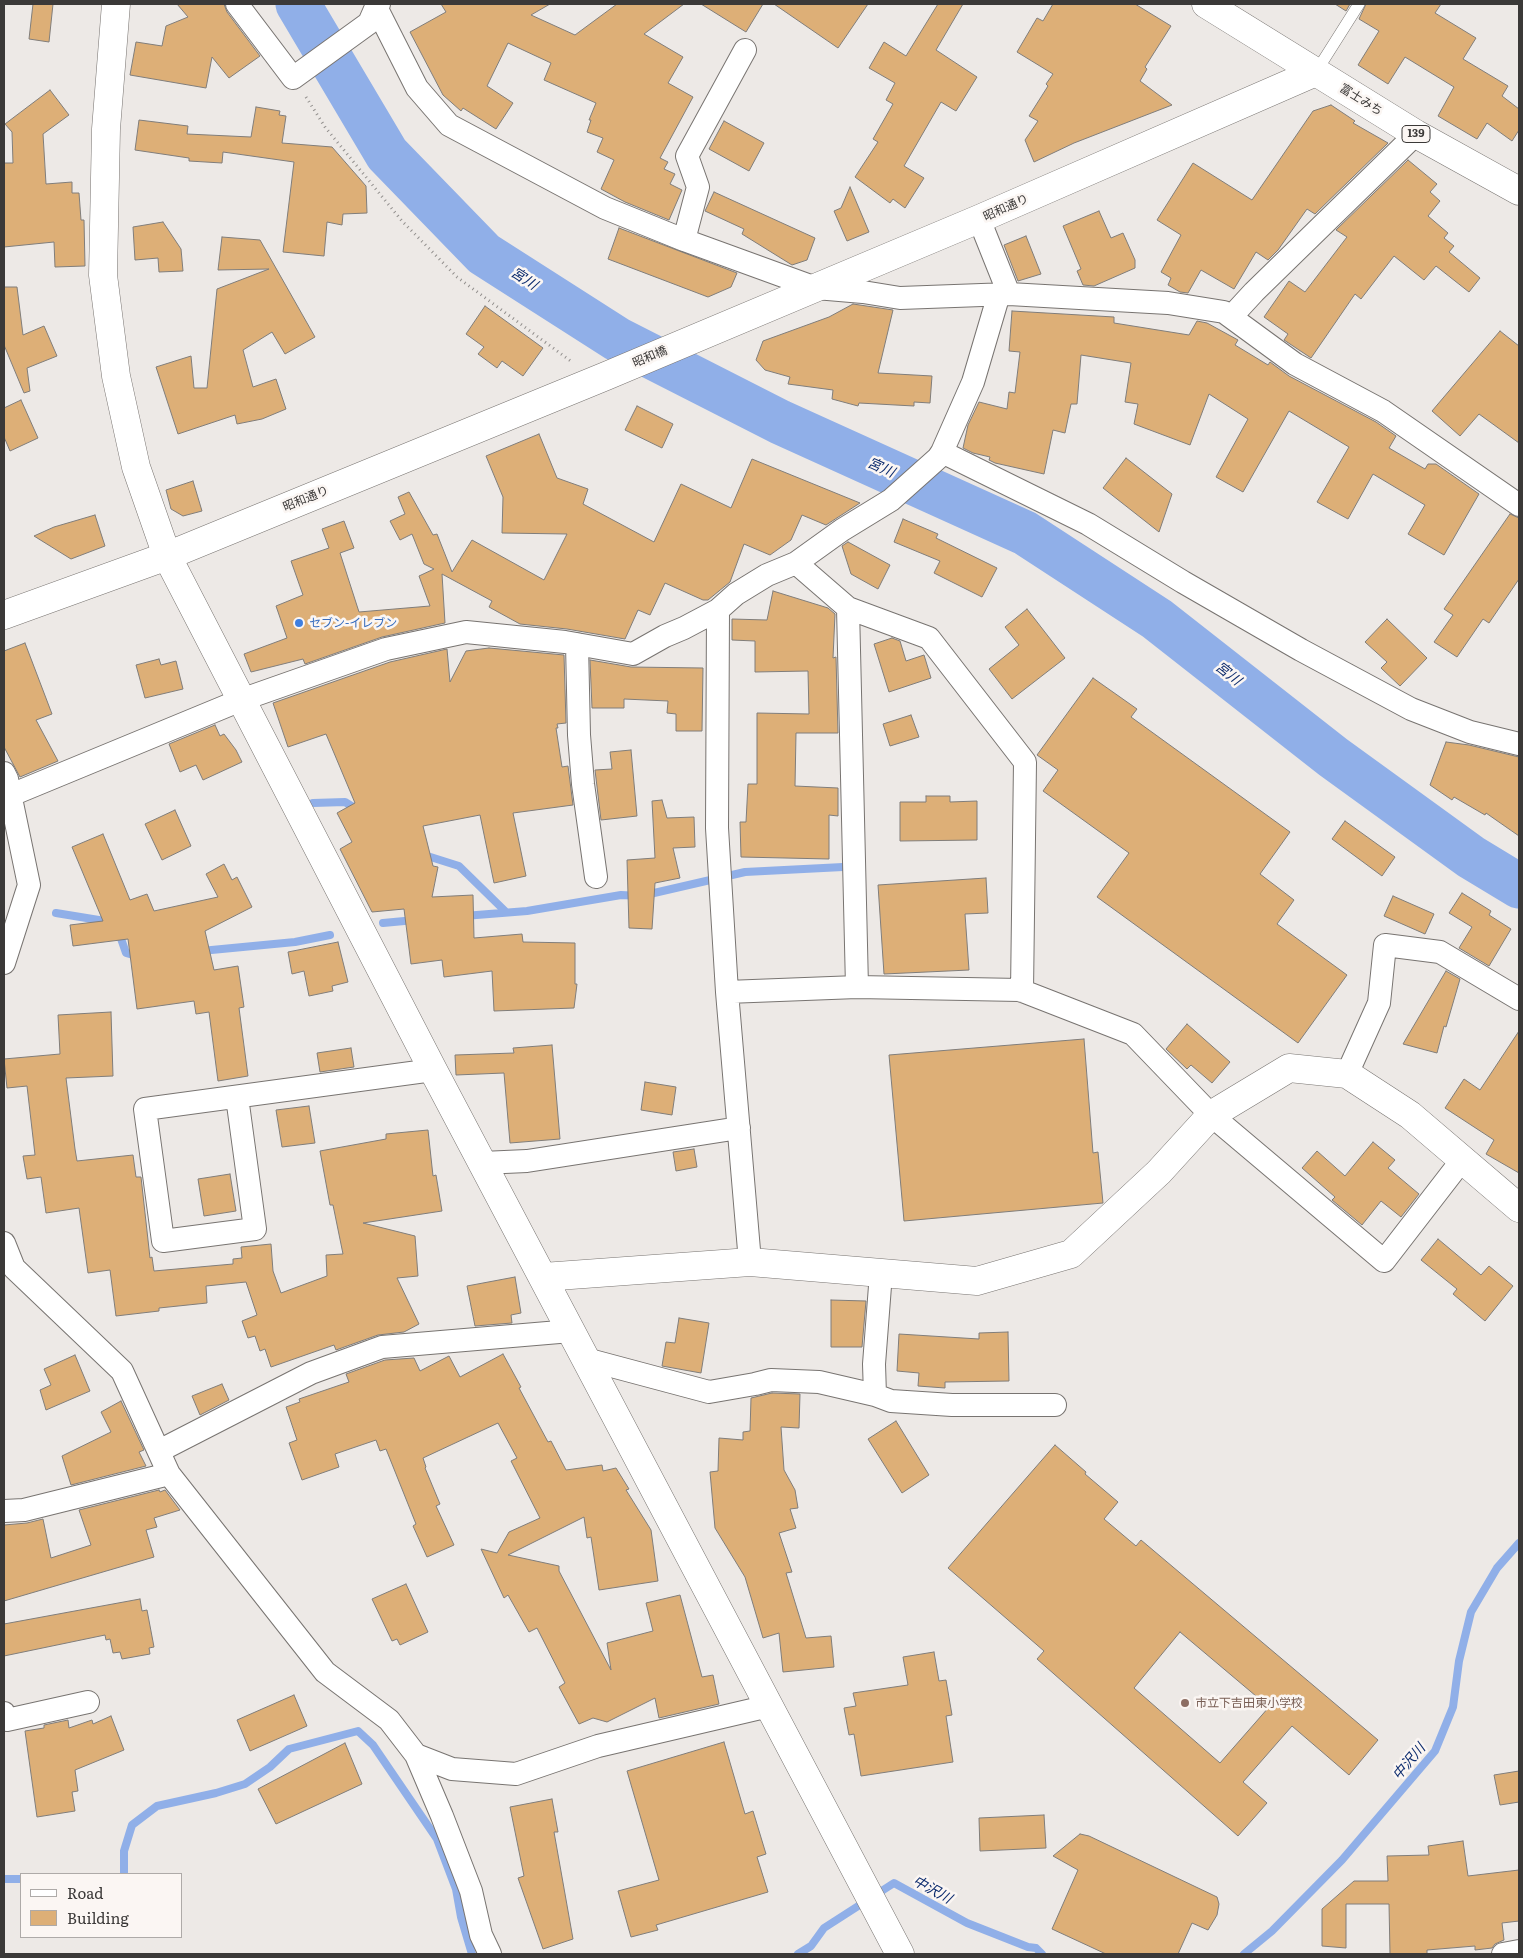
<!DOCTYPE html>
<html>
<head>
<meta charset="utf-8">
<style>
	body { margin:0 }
	#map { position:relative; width:1523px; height:1958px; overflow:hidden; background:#ede9e6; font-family:Literata,serif }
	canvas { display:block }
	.frame { position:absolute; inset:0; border:5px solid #3b3938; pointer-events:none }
	.legend { position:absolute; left:20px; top:1873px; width:162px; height:65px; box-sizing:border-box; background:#fbf6f3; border:1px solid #aeaaa8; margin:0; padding:6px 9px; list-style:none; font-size:15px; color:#3b3938 }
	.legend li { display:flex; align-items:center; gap:10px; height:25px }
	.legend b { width:25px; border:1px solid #aeaaa8 }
</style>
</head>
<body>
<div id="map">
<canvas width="1523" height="1958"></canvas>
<div class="frame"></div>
<ul class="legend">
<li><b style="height:6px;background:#fff"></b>Road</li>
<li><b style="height:14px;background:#ddaf77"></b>Building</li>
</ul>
</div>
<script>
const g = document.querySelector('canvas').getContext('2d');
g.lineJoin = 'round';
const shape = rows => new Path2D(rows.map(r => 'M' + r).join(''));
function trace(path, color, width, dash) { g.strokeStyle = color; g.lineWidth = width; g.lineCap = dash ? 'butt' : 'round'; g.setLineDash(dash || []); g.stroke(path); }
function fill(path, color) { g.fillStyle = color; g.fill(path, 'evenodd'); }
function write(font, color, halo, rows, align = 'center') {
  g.font = font + ' Literata,"Noto Sans JP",serif'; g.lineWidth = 5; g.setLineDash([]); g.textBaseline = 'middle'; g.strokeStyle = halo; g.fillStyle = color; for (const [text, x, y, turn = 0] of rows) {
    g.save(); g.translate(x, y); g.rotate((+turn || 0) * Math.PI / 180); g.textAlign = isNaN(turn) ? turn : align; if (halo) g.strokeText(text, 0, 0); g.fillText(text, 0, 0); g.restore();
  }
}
trace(shape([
	[313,803,345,802,358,810],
	[421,854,459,866,506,912],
	[56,913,111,922],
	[464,916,527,911,621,895,641,896,745,872,843,867],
	[383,923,415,920],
	[118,930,126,953,140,957],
	[201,951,295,942,330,935],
	[124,1874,124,1851,132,1825,157,1806,216,1793,245,1784,270,1767,289,1749,358,1731,373,1745,437,1839,456,1889,461,1917,472,1954],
	[4,1879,21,1879],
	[798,1954,811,1946,824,1928,894,1883,967,1923,1028,1947,1036,1948,1042,1954],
	[1244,1954,1272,1931,1342,1860,1435,1751,1453,1707,1459,1661,1471,1612,1497,1568,1519,1543]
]), '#90afe8', 8);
trace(shape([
	[298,4,387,154,484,254,617,339,780,422,1025,533,1157,619,1333,757,1471,857,1519,886]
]), '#90afe8', 45);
const building = shape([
	[33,4,53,4,49,42,29,39,33,4],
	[177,4,224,4,227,12,260,56,229,78,212,57,206,88,130,75,136,42,162,46,166,26,188,17,177,4],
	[441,4,550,4,531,15,575,35,617,4,684,4,644,34,683,57,668,83,693,97,660,158,668,162,664,169,675,174,670,184,682,190,669,220,625,202,601,189,614,160,597,152,603,138,587,132,591,120,589,120,596,103,544,80,551,63,508,43,487,86,513,103,496,129,463,108,461,111,443,95,410,32,446,12,441,4],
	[701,4,763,4,746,32,701,4],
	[774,4,868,4,838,48,774,4],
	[938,4,963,4,936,50,977,77,956,111,941,102,904,166,924,178,905,208,893,199,890,203,855,177,878,142,873,139,893,104,886,100,895,83,869,68,884,42,906,56,938,4],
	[1053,4,1135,4,1171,26,1145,67,1147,69,1140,81,1172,105,1074,143,1034,162,1025,140,1038,121,1029,116,1048,86,1046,84,1053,74,1017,52,1037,18,1043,21,1053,4],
	[1335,4,1350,4,1346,11,1335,4],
	[1366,4,1441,4,1435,13,1476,38,1463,59,1508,86,1502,96,1519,109,1519,130,1512,141,1487,123,1477,139,1438,116,1454,87,1405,57,1388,84,1358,65,1379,31,1359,19,1366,4],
	[50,90,69,115,43,134,46,184,72,182,72,193,79,193,81,220,84,220,85,266,55,267,54,242,4,247,4,163,13,163,12,132,5,124,50,90],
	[1331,105,1355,121,1353,123,1388,143,1315,214,1307,209,1278,250,1268,260,1256,252,1234,289,1201,270,1188,293,1180,292,1168,285,1171,278,1161,272,1181,235,1157,220,1193,163,1252,200,1313,111,1331,105],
	[256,107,280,111,279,115,286,116,282,143,332,147,366,186,367,213,343,214,342,225,327,222,324,256,283,252,294,162,223,152,222,163,189,161,189,158,135,150,139,120,188,126,187,134,251,137,256,107],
	[724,121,764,143,749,171,709,149,724,121],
	[1408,160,1437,184,1430,192,1440,201,1428,216,1448,233,1444,238,1454,246,1449,252,1480,278,1469,292,1436,266,1424,280,1394,256,1361,299,1355,294,1311,358,1284,340,1288,334,1264,317,1289,281,1305,292,1347,237,1336,230,1408,160],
	[850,187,869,232,847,241,834,211,841,208,850,187],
	[714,192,815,238,807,260,792,265,742,234,744,229,705,211,714,192],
	[1099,211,1111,238,1123,233,1135,260,1135,268,1094,286,1083,285,1077,271,1081,269,1063,226,1099,211],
	[163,222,181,249,183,271,159,272,158,258,135,260,133,227,163,222],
	[619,228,737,273,731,287,708,297,608,259,619,228],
	[1026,236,1041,274,1018,281,1004,245,1026,236],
	[222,237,260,240,315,337,285,354,272,332,243,350,253,387,276,379,286,409,262,419,237,424,235,415,178,434,156,367,191,356,194,388,207,388,217,289,269,269,218,270,222,237],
	[4,287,17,287,23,335,44,326,57,356,27,368,30,391,24,393,4,345,4,287],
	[853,304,893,310,878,373,932,376,930,403,914,402,914,406,859,403,858,406,832,399,833,390,788,384,790,377,765,370,756,360,763,341,829,317,853,304],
	[485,306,543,348,523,376,502,361,497,368,478,354,484,347,466,334,485,306],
	[1012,311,1114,317,1114,323,1189,335,1197,321,1207,323,1238,340,1235,345,1268,365,1270,362,1289,376,1376,422,1396,436,1389,448,1425,469,1428,464,1436,464,1479,494,1444,555,1408,534,1425,505,1373,474,1348,519,1317,502,1349,447,1289,411,1243,492,1216,477,1248,419,1209,394,1190,445,1134,424,1138,404,1125,402,1131,363,1081,355,1077,404,1071,404,1065,433,1053,430,1044,474,995,463,989,460,990,457,973,453,963,448,968,425,979,402,1007,409,1009,392,1015,393,1020,352,1009,351,1012,311],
	[1500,331,1519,346,1519,443,1479,414,1460,436,1432,411,1500,331],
	[21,400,38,438,10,451,4,437,4,408,21,400],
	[637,406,673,424,662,448,625,430,637,406],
	[539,434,557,478,588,489,583,504,654,542,681,484,731,508,752,459,860,503,826,525,802,515,791,540,770,555,744,544,730,582,708,600,703,600,665,583,650,615,638,610,625,639,567,629,520,624,489,607,492,601,442,574,445,623,382,637,305,664,303,659,251,672,244,654,287,638,276,606,303,595,291,561,329,548,322,529,344,521,354,548,340,553,359,612,430,606,419,576,434,569,424,564,412,534,400,540,390,521,405,514,398,497,409,492,433,535,437,534,452,572,472,540,544,580,567,534,502,533,503,497,486,456,539,434],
	[1126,458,1172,494,1159,532,1103,488,1126,458],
	[193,481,202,511,183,516,171,509,166,490,193,481],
	[1510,514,1519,518,1519,579,1489,623,1483,619,1457,657,1434,642,1453,615,1444,609,1510,514],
	[95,515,105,546,71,559,34,536,54,527,95,515],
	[903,519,938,534,936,538,997,568,982,597,934,573,940,561,894,542,903,519],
	[848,542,890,565,878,589,851,574,842,546,848,542],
	[773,591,828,608,835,614,833,658,836,657,838,733,796,733,795,786,838,788,838,816,829,815,829,859,741,857,740,822,746,822,748,784,757,784,757,713,809,714,808,671,755,672,755,641,732,640,732,619,767,620,773,591],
	[1027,609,1065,658,1012,699,989,669,1019,645,1005,627,1027,609],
	[1387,619,1427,658,1400,686,1381,668,1387,662,1365,642,1387,619],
	[892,638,900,641,906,661,924,655,931,678,889,692,874,644,892,638],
	[25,643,52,714,36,720,58,761,20,777,4,747,4,651,25,643],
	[489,648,564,655,566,723,557,724,558,728,556,728,562,767,568,766,573,805,513,813,526,876,494,883,480,815,423,826,433,866,438,867,432,897,473,895,474,938,522,934,523,942,575,943,575,984,577,984,574,1008,494,1011,492,971,444,977,442,960,411,964,404,909,372,912,340,849,352,842,337,813,355,803,326,734,288,747,273,703,390,662,447,649,450,682,466,651,489,648],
	[159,659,161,665,176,661,183,689,145,698,136,665,159,659],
	[590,660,631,667,703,668,702,731,676,731,676,714,667,713,668,701,624,699,624,708,592,708,590,660],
	[1093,678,1137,709,1131,717,1290,832,1260,874,1294,900,1277,924,1347,975,1298,1043,1097,897,1129,853,1043,791,1058,770,1037,755,1093,678],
	[911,715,919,737,890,746,883,724,911,715],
	[215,725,220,736,224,734,236,750,242,762,203,780,196,765,180,772,169,744,215,725],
	[1446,742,1469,745,1519,757,1519,836,1486,813,1485,815,1454,797,1452,800,1430,785,1446,742],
	[631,750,637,816,601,820,595,770,612,769,610,752,631,750],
	[926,796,950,796,950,802,977,801,977,840,900,841,900,802,926,802,926,796],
	[662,800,667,818,694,817,695,847,673,848,680,878,655,883,652,929,629,928,627,860,655,858,652,801,662,800],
	[175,810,191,846,162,860,145,824,175,810],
	[1345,821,1395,857,1382,876,1332,839,1345,821],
	[103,834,130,900,147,894,154,911,218,897,206,874,224,864,232,880,237,877,252,907,205,931,214,970,238,966,244,1007,239,1008,248,1076,218,1081,209,1012,196,1014,194,1001,137,1009,128,939,73,946,70,925,103,921,72,847,103,834],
	[986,878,988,913,965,914,969,970,884,974,878,885,986,878],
	[1462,893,1491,911,1489,915,1511,929,1489,966,1459,948,1472,927,1449,913,1462,893],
	[1393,896,1434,914,1425,934,1384,916,1393,896],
	[338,942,348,982,332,986,333,991,309,996,304,971,292,974,288,952,338,942],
	[1446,971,1460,979,1446,1027,1444,1026,1437,1053,1403,1044,1446,971],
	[111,1012,113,1076,66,1078,75,1149,77,1161,133,1155,136,1177,141,1177,150,1258,152,1257,154,1271,233,1264,233,1259,242,1258,241,1247,271,1244,273,1271,281,1293,327,1276,326,1255,343,1254,333,1205,330,1205,320,1151,386,1139,386,1134,428,1130,433,1176,436,1175,442,1211,363,1223,415,1236,418,1276,397,1278,419,1324,404,1332,378,1335,336,1350,334,1345,271,1367,265,1349,260,1351,255,1336,248,1338,242,1321,257,1315,246,1282,206,1286,207,1303,159,1308,159,1311,116,1316,110,1270,88,1273,79,1208,46,1213,41,1177,27,1179,23,1156,35,1155,27,1086,7,1088,4,1059,60,1054,58,1015,111,1012],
	[1187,1024,1230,1062,1212,1083,1191,1065,1187,1069,1166,1049,1187,1024],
	[1519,1031,1519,1173,1486,1154,1494,1140,1445,1108,1464,1079,1480,1090,1519,1031],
	[1084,1039,1093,1153,1098,1152,1103,1203,904,1221,889,1055,1084,1039],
	[552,1045,560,1139,510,1143,504,1073,456,1075,455,1055,514,1053,513,1048,552,1045],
	[351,1048,354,1067,320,1072,317,1053,351,1048],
	[645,1082,676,1087,672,1115,641,1110,645,1082],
	[309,1106,315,1143,282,1147,276,1110,309,1106],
	[1373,1142,1395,1160,1388,1168,1419,1194,1401,1217,1381,1201,1362,1225,1332,1200,1335,1197,1302,1168,1317,1151,1345,1176,1373,1142],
	[694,1149,697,1167,676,1171,673,1152,694,1149],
	[230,1174,236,1211,204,1216,198,1179,230,1174],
	[1438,1239,1481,1275,1489,1266,1513,1286,1485,1321,1453,1294,1457,1289,1421,1260,1438,1239],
	[515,1277,521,1313,511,1315,512,1323,475,1326,467,1286,515,1277],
	[831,1300,866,1301,862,1347,831,1347,831,1300],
	[679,1318,709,1323,701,1373,662,1366,666,1342,675,1343,679,1318],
	[1008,1332,1009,1381,945,1382,945,1388,918,1386,919,1373,897,1371,899,1334,979,1339,979,1333,1008,1332],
	[503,1354,521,1387,519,1388,548,1442,551,1441,566,1470,602,1465,603,1471,616,1468,629,1489,626,1490,651,1530,658,1581,599,1590,591,1537,587,1538,584,1517,508,1555,559,1566,559,1571,611,1670,607,1643,653,1631,646,1603,680,1595,702,1677,713,1675,719,1704,659,1718,655,1698,607,1722,593,1718,579,1724,559,1687,565,1683,537,1628,529,1632,508,1595,504,1598,481,1549,497,1553,509,1532,540,1518,511,1461,517,1458,498,1423,423,1458,426,1467,425,1468,440,1504,436,1506,454,1545,427,1557,413,1526,416,1524,386,1449,380,1451,376,1440,335,1454,339,1467,302,1480,289,1443,297,1440,286,1407,300,1402,299,1399,349,1382,346,1374,385,1360,414,1358,420,1371,449,1356,460,1377,503,1354],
	[75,1355,90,1391,46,1410,40,1390,51,1385,44,1369,75,1355],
	[222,1384,229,1400,200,1415,192,1396,222,1384],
	[772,1393,800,1394,799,1428,781,1427,784,1470,795,1490,798,1508,790,1509,796,1528,779,1533,792,1572,786,1573,806,1638,831,1636,834,1667,783,1672,779,1633,763,1638,745,1577,715,1528,710,1472,718,1471,719,1438,743,1440,743,1432,750,1431,751,1398,772,1393],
	[121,1401,144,1450,139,1452,146,1466,71,1485,62,1456,111,1432,101,1412,121,1401],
	[896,1421,929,1475,902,1493,868,1439,896,1421],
	[1055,1445,1086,1472,1085,1474,1118,1502,1104,1519,1136,1546,1141,1540,1378,1740,1349,1775,1292,1726,1243,1782,1267,1803,1238,1836,1037,1659,1044,1651,948,1568,1055,1445],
	[1180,1632,1269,1707,1220,1763,1134,1688,1180,1632],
	[159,1490,160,1492,165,1490,180,1510,154,1518,157,1527,146,1530,154,1557,4,1601,4,1525,27,1523,43,1519,51,1558,91,1545,79,1510,159,1490],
	[406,1584,428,1632,400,1645,397,1639,392,1641,372,1599,406,1584],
	[140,1599,142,1611,147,1610,154,1647,149,1648,150,1654,122,1659,120,1652,113,1653,110,1639,106,1640,105,1635,4,1656,4,1624,140,1599],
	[934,1652,939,1681,946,1680,952,1715,946,1716,953,1762,861,1776,854,1734,849,1735,844,1708,856,1706,853,1693,908,1685,903,1657,934,1652],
	[294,1695,307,1726,250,1751,237,1720,294,1695],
	[111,1716,124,1750,75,1770,78,1791,72,1792,75,1811,37,1817,25,1731,44,1728,44,1725,68,1720,69,1728,92,1720,93,1724,111,1716],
	[724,1742,745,1814,753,1811,766,1854,757,1857,768,1892,656,1925,658,1930,631,1937,618,1891,659,1880,627,1771,724,1742],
	[345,1743,362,1784,276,1824,258,1789,345,1743],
	[1519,1771,1519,1802,1500,1805,1494,1775,1519,1771],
	[552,1799,558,1832,554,1832,573,1939,543,1949,518,1878,524,1876,510,1807,552,1799],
	[1044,1815,1046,1848,980,1851,979,1818,1044,1815],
	[1080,1834,1089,1836,1217,1897,1219,1904,1217,1915,1208,1930,1192,1923,1178,1954,1106,1954,1052,1929,1078,1870,1053,1856,1080,1834],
	[1463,1841,1468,1876,1519,1870,1519,1921,1502,1923,1504,1940,1495,1944,1492,1948,1475,1950,1475,1946,1427,1950,1427,1954,1390,1954,1389,1904,1346,1904,1346,1948,1322,1946,1322,1909,1354,1881,1388,1881,1387,1856,1429,1855,1428,1846,1463,1841]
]);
fill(building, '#ddaf77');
trace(building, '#807d7a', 1);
const service = shape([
	[1316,72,1359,4]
]);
const minor = shape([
	[237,4,293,78,369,23,376,7,379,4],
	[376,7,417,88,449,125,605,208,684,240,816,288,863,292,900,298,1009,294],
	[979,219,1009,294,1168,303,1224,312,1295,364,1383,411,1519,505],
	[684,240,698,187,687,156,745,50],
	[1231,317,1254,292,1416,134],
	[942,452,973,382,999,294],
	[796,563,848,608,929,638,1025,762,1022,991],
	[848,608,857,987],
	[718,610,717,828,727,992,750,1262],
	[577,644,579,735,583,784,596,877],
	[4,773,7,779,29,885,4,963],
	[11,795,241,700,386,649,466,632,565,642,633,654,665,636,684,628,718,610,736,594,767,575,796,563,842,530,891,500,938,458,942,452,1088,524,1183,582,1301,650,1411,709,1470,732,1519,744],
	[727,992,857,987,1020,990,1133,1034,1211,1115,1384,1261,1462,1160],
	[1347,1074,1379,1003,1385,945,1440,952,1519,999],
	[237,1097,255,1229,163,1241,145,1109,433,1070],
	[482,1163,527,1161,739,1128],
	[4,1243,14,1268,122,1371,169,1474,325,1672,389,1720,416,1755,452,1769,516,1774,598,1746,769,1706],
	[585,1357,593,1361,709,1392,755,1384,771,1380,819,1382,875,1395,891,1401,952,1405,1055,1405],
	[875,1395,874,1364,881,1273],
	[159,1451,311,1373,382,1347,571,1331],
	[4,1511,24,1510,169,1474],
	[4,1713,7,1720,88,1702],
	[416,1755,442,1816,471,1891,481,1935,490,1954],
	[1503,1954,1519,1951]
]);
const tertiary = shape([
	[116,4,106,129,103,275,116,376,136,467,167,556,433,1070,900,1954],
	[4,615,167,556,606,376,979,219,1316,72],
	[543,1277,750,1262,977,1281,1071,1254,1159,1172,1211,1115,1289,1068,1347,1074,1410,1115,1519,1208]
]);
const trunk = shape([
	[1206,4,1416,134,1519,191]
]);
trace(service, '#787471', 12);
trace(minor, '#787471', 24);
trace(tertiary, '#787471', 29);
trace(trunk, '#787471', 29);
trace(shape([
	[306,97,325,127,402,221,457,277,572,362]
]), '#928f8d', 3, [1, 4]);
trace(service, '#fff', 11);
trace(minor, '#fff', 22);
trace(tertiary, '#fff', 28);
trace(trunk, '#fff', 28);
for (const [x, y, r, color] of [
	[299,623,5,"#3f7fe0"],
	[1185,1703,5,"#8d6e63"]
]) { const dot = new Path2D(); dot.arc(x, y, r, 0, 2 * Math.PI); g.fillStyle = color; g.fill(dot); trace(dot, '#fbf6f3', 2); }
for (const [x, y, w] of [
	[1416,134,28]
]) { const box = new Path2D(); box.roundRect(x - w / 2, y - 8.5, w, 17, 4); g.fillStyle = '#fbf6f3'; g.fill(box); trace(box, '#3b3938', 1); }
write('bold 11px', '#3b3938', null, [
	["139",1416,134]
]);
write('12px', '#3b3938', '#fbf6f3', [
	["富士みち",1361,100,32],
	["昭和通り",1006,208,-24],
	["昭和橋",650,357,-23],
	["昭和通り",306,499,-22]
]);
write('12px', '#366cbe', '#fbf6f3', [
	["セブン-イレブン",309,623]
], 'left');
write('12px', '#785e54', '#fbf6f3', [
	["市立下吉田東小学校",1195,1703]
], 'left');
write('italic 14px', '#0d2c6e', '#fbf6f3', [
	["宮川",524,279,33],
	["宮川",881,468,24],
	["宮川",1228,674,38],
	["中沢川",1409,1762,-50],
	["中沢川",932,1890,29]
]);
</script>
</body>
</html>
